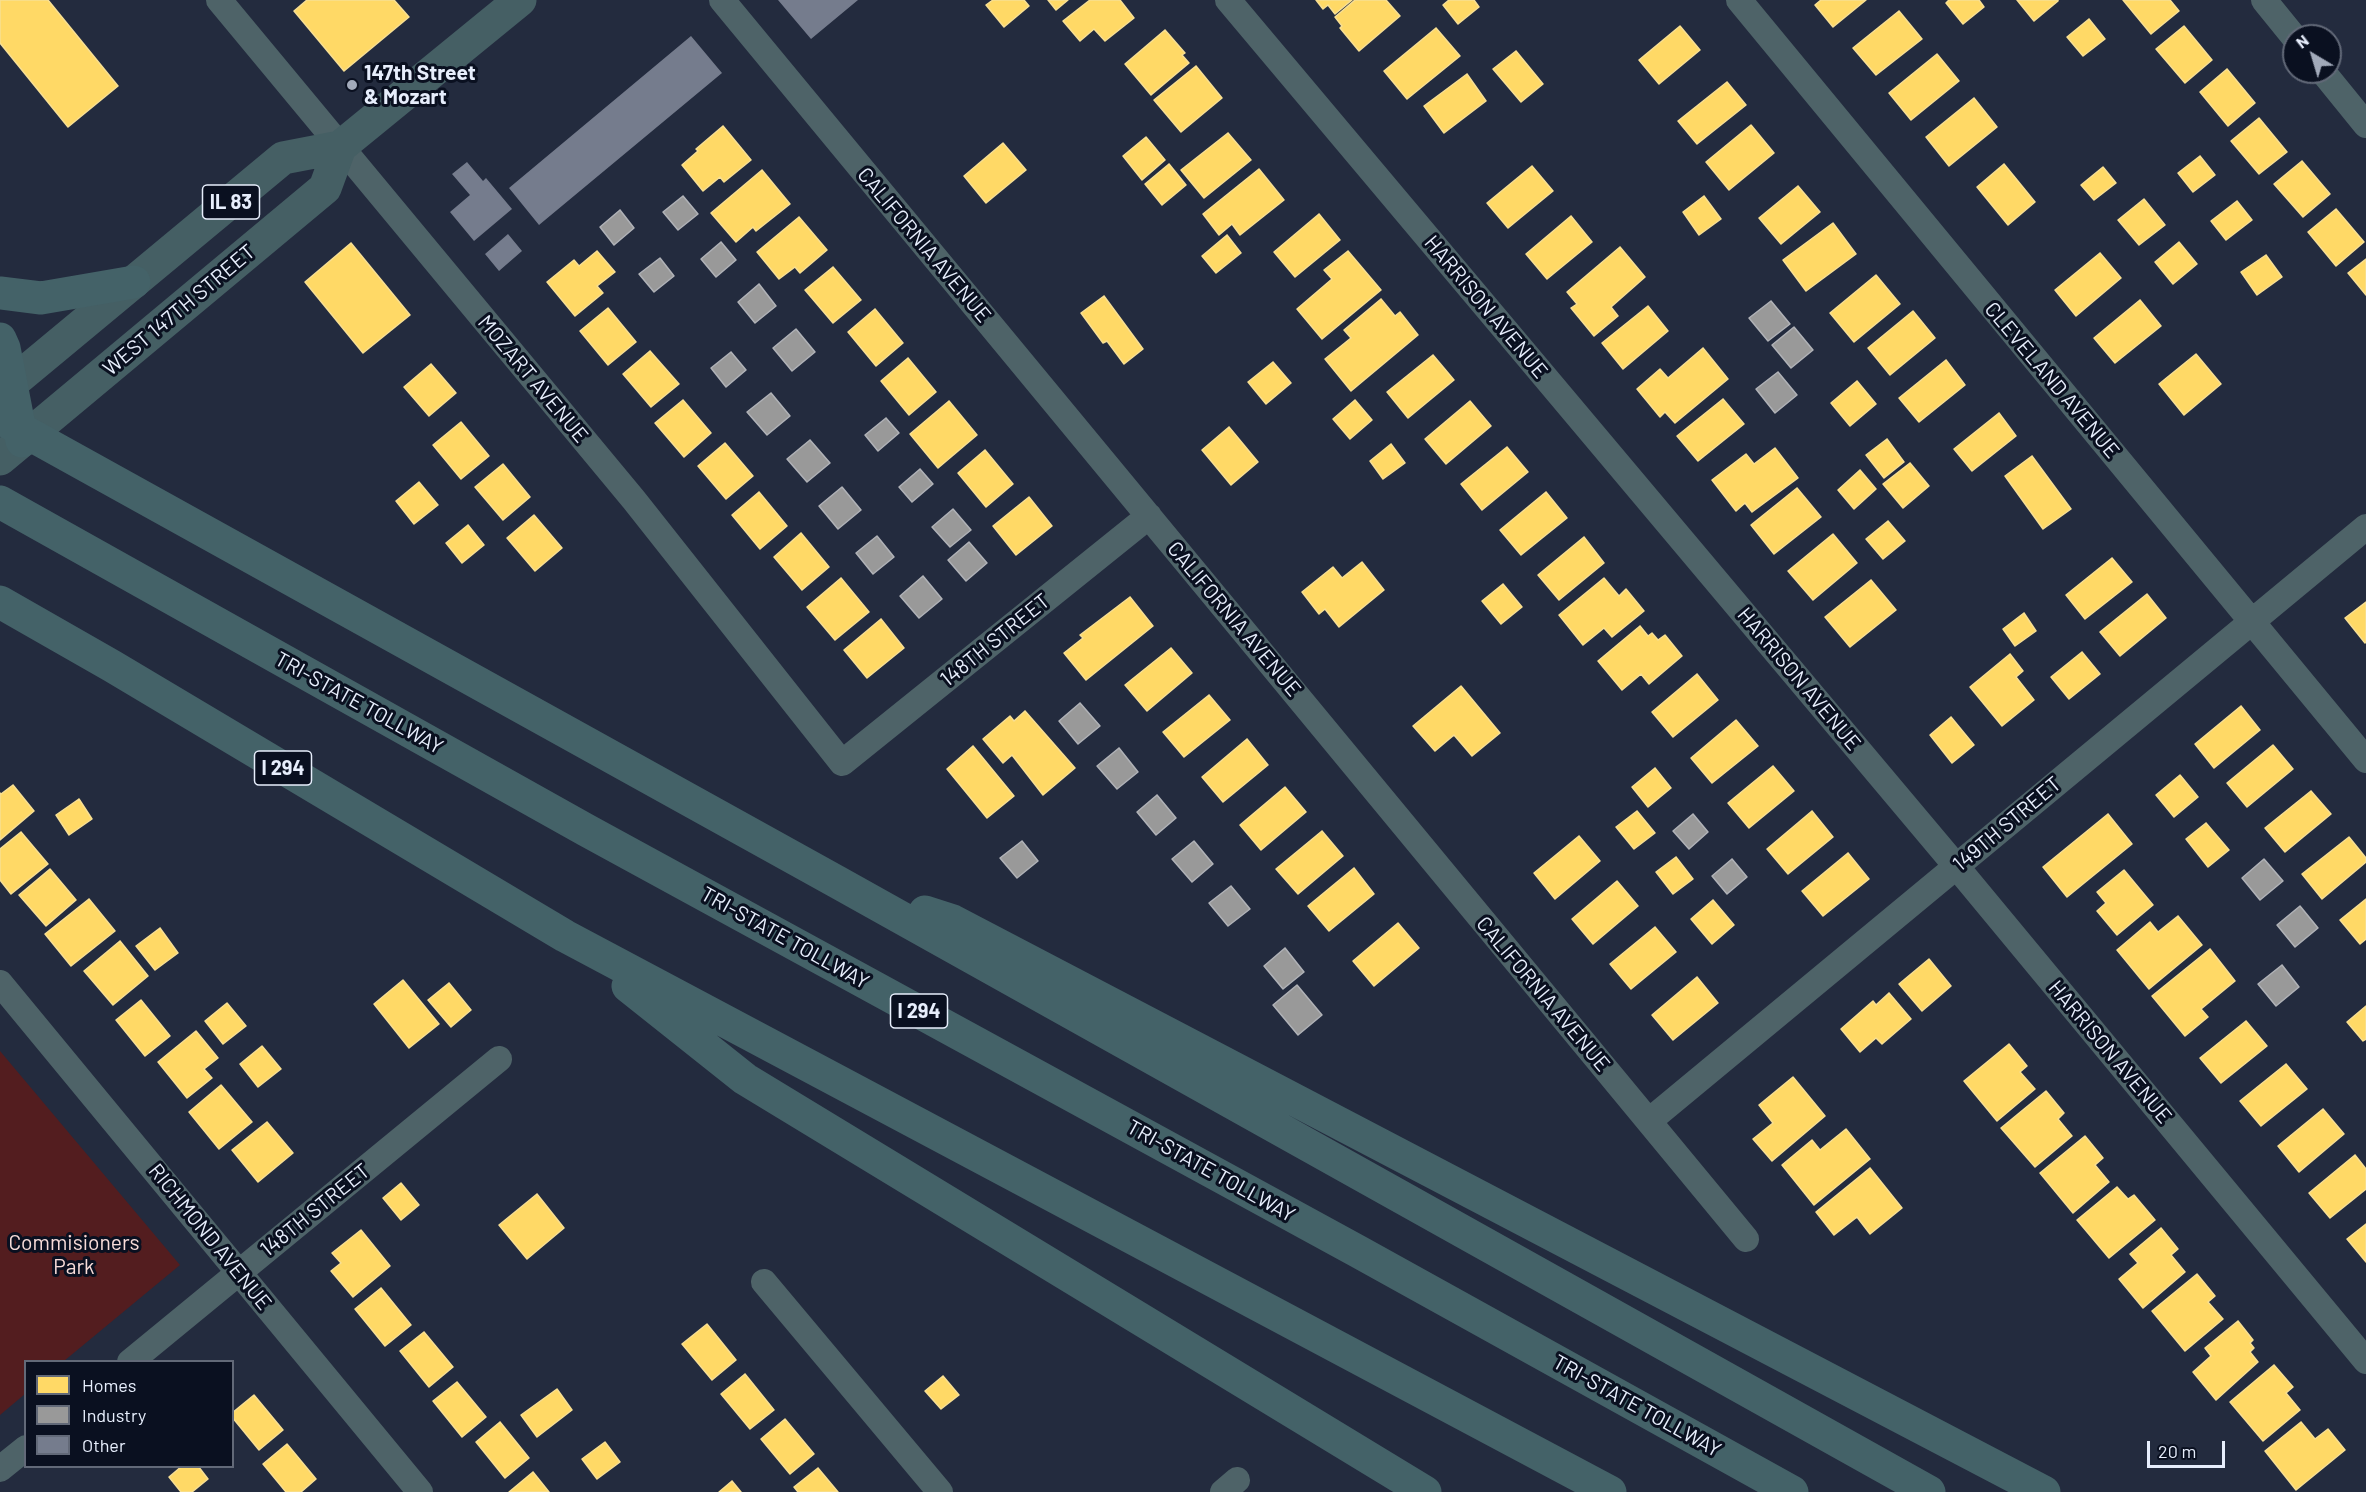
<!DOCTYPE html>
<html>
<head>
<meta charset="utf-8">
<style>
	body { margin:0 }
	#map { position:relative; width:2366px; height:1492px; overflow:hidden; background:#232b3e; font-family:Barlow,sans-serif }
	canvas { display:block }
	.legend { position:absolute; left:24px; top:1360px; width:210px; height:108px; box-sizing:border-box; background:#0a1020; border:2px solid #626978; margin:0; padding:8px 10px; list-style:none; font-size:18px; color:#e7eefc }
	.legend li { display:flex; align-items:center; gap:12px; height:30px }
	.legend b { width:30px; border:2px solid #626978 }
	.north { position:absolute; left:2282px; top:24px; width:60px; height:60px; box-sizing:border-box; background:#0a1020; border:2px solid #626978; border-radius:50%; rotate:322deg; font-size:16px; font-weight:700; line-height:24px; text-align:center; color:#e7eefc }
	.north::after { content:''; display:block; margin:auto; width:21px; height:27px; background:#a2aaba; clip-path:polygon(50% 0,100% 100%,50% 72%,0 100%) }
	.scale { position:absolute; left:2147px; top:1441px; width:78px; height:27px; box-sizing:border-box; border:3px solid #e7eefc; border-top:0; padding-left:8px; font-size:18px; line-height:21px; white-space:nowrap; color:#e7eefc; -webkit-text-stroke:4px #0a1020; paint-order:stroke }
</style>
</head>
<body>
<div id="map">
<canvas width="2366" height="1492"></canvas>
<ul class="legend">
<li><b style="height:16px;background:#ffd966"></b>Homes</li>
<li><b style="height:16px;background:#999"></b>Industry</li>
<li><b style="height:16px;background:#757c8d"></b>Other</li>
</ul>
<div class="north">N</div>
<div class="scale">20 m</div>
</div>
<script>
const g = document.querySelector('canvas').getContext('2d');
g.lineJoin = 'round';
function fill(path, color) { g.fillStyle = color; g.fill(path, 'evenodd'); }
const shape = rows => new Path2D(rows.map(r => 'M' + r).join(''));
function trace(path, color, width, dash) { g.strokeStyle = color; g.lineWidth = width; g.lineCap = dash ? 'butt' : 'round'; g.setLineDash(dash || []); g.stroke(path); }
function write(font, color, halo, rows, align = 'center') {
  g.font = font + ' Barlow,sans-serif'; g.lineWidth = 6; g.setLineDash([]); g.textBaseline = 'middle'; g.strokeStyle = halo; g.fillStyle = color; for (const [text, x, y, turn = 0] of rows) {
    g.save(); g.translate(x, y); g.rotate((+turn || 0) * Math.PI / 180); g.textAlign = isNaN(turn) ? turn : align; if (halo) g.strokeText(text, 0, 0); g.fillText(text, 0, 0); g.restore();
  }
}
fill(shape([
	[0,1051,180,1265,64,1361,26,1362,25,1394,0,1415]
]), '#531d1f');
const homes = shape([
	[0,0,48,0,118,86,68,127,0,43,0,0],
	[307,0,394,0,409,17,344,71,294,11,307,0],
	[993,0,1024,0,1029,6,1004,27,986,5,993,0],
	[1048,0,1068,0,1056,10,1048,0],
	[1090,0,1120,0,1134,18,1105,41,1094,29,1080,41,1063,21,1090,0],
	[1316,0,1352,0,1335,14,1328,5,1323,9,1316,0],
	[1355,0,1386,0,1400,16,1359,51,1340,28,1342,26,1335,17,1355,0],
	[1449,0,1474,0,1479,7,1458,24,1443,5,1449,0],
	[1821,0,1866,0,1833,27,1815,5,1821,0],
	[1949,0,1979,0,1984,7,1963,24,1946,3,1949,0],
	[2017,0,2058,0,2058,1,2034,21,2017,0],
	[2123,0,2170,0,2179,11,2151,34,2123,0],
	[1899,11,1922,39,1876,75,1853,48,1899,11],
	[2089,19,2105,39,2083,56,2067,37,2089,19],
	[1680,26,1700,50,1659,84,1639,60,1680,26],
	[2184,26,2212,60,2185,83,2156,49,2184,26],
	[1436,28,1460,56,1407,99,1384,71,1436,28],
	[1165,30,1185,53,1182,55,1189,63,1151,95,1125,64,1165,30],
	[1516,51,1543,84,1521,102,1493,69,1516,51],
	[1937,54,1959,81,1911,120,1889,93,1937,54],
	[1196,66,1222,98,1181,132,1154,100,1196,66],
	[2227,69,2255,103,2228,126,2200,92,2227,69],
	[1467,74,1486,101,1444,133,1424,106,1467,74],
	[1727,82,1746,105,1697,144,1678,121,1727,82],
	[1974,98,1997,127,1949,166,1926,137,1974,98],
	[2259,118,2287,152,2259,174,2231,141,2259,118],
	[1751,125,1774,153,1729,190,1706,162,1751,125],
	[723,126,751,160,724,182,720,177,703,191,682,165,698,151,696,149,723,126],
	[1228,133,1251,160,1204,198,1181,170,1228,133],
	[1146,137,1165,160,1142,180,1123,156,1146,137],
	[1003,143,1026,170,986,203,964,176,1003,143],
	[2200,156,2215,175,2193,192,2178,173,2200,156],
	[2302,161,2330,194,2303,217,2274,184,2302,161],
	[1169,164,1186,185,1162,205,1145,184,1169,164],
	[2004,164,2035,202,2008,225,1977,187,2004,164],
	[1532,166,1553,191,1508,228,1487,203,1532,166],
	[2103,167,2116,183,2094,200,2081,185,2103,167],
	[1259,169,1284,200,1240,235,1232,224,1219,235,1203,214,1259,169],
	[762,170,790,204,756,231,753,227,736,242,711,213,762,170],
	[1798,186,1820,212,1781,244,1759,218,1798,186],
	[1704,196,1721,219,1699,235,1683,212,1704,196],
	[2144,199,2165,225,2139,245,2118,220,2144,199],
	[2237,201,2252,220,2226,240,2211,221,2237,201],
	[2336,209,2364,242,2336,266,2308,232,2336,209],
	[1319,214,1340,240,1295,277,1274,252,1319,214],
	[1571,216,1592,242,1547,279,1526,254,1571,216],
	[799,217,827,250,800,273,795,267,779,279,757,252,799,217],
	[1833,223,1856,254,1806,291,1783,260,1833,223],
	[1227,235,1241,253,1216,273,1202,256,1227,235],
	[2179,242,2197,264,2173,284,2155,262,2179,242],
	[351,243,410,315,363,353,305,282,351,243],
	[1620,247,1645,277,1611,307,1618,316,1594,336,1571,308,1577,304,1567,292,1620,247],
	[597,251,615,272,597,286,603,293,575,316,547,282,574,260,579,266,597,251],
	[1348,251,1381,290,1322,339,1297,309,1332,279,1324,270,1348,251],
	[2100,253,2121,278,2076,316,2055,290,2100,253],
	[2266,255,2282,277,2257,295,2241,272,2266,255],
	[2366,259,2366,295,2348,273,2366,259],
	[833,267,861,300,833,323,805,290,833,267],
	[1876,275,1900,304,1854,342,1830,313,1876,275],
	[1104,296,1143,349,1124,364,1107,341,1103,343,1081,313,1104,296],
	[1381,299,1395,316,1400,312,1418,335,1351,391,1325,359,1351,338,1344,330,1381,299],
	[2140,300,2161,326,2115,363,2094,338,2140,300],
	[1648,306,1668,331,1623,369,1602,343,1648,306],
	[608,308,636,342,608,365,580,331,608,308],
	[875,309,903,343,876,366,848,332,875,309],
	[1913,311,1935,338,1890,375,1868,348,1913,311],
	[1703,348,1728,379,1675,423,1665,412,1660,417,1637,389,1660,369,1668,378,1703,348],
	[650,351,679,384,651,407,623,374,650,351],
	[2196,354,2221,384,2184,415,2159,384,2196,354],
	[1433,355,1454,380,1408,418,1387,392,1433,355],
	[908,358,936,392,909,415,881,381,908,358],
	[1946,360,1965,385,1919,422,1899,398,1946,360],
	[1273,362,1291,383,1266,404,1248,382,1273,362],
	[431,364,456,393,429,416,404,387,431,364],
	[1857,381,1876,404,1850,426,1831,403,1857,381],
	[1723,399,1744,424,1698,461,1677,436,1723,399],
	[683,400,711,433,684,457,655,423,683,400],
	[1355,400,1372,420,1350,439,1333,419,1355,400],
	[949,401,977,435,938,468,910,434,949,401],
	[1470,401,1491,426,1446,464,1425,439,1470,401],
	[1999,413,2016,436,1972,471,1954,449,1999,413],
	[461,422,489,456,461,479,433,445,461,422],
	[1229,427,1258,462,1231,485,1202,450,1229,427],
	[1887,439,1904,462,1884,478,1866,455,1887,439],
	[725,443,753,476,726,499,698,466,725,443],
	[1391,444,1405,463,1383,479,1370,461,1391,444],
	[1507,447,1528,472,1482,510,1461,484,1507,447],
	[1775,448,1798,478,1752,512,1745,503,1736,511,1712,480,1746,454,1754,464,1775,448],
	[985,450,1013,484,986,507,958,473,985,450],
	[2032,456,2071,509,2043,529,2005,476,2032,456],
	[1910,463,1929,486,1903,508,1883,484,1910,463],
	[503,464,530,497,503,520,475,487,503,464],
	[1860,470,1876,489,1854,509,1838,490,1860,470],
	[419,482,438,505,414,524,396,501,419,482],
	[1797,488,1821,517,1774,554,1751,525,1797,488],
	[759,492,787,526,760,549,732,515,759,492],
	[1546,492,1567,518,1521,555,1500,530,1546,492],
	[1029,497,1052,526,1016,555,993,526,1029,497],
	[534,515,562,548,535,571,507,538,534,515],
	[1888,521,1905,541,1883,559,1866,539,1888,521],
	[468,525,484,545,462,563,446,543,468,525],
	[801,533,829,567,802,590,774,557,801,533],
	[1833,534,1857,563,1813,600,1788,571,1833,534],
	[1584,537,1604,563,1559,600,1538,575,1584,537],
	[2112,558,2132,582,2085,619,2066,595,2112,558],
	[1362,562,1384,590,1339,627,1325,609,1319,614,1302,592,1333,567,1342,578,1362,562],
	[841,578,869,612,835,640,807,607,841,578],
	[1604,578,1619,596,1626,589,1644,611,1612,637,1604,628,1583,645,1559,615,1604,578],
	[1871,580,1896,610,1850,647,1825,617,1871,580],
	[1503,584,1522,607,1501,624,1482,601,1503,584],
	[2147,594,2166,618,2120,656,2100,632,2147,594],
	[1130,597,1153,626,1086,680,1064,653,1083,638,1080,635,1130,597],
	[2366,602,2366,642,2365,643,2345,618,2366,602],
	[2024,613,2036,631,2015,646,2003,629,2024,613],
	[881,619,904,648,867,678,844,650,881,619],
	[1640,626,1648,636,1652,633,1658,640,1665,635,1682,656,1649,684,1641,674,1622,690,1598,661,1640,626],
	[1171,648,1192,673,1147,711,1125,685,1171,648],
	[2082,652,2100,674,2069,699,2051,677,2082,652],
	[2010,654,2023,671,2016,677,2034,700,2002,726,1970,687,2010,654],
	[1697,674,1718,700,1673,737,1652,712,1697,674],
	[1461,686,1500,733,1472,756,1454,735,1435,751,1413,726,1461,686],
	[1209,695,1230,720,1184,757,1163,732,1209,695],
	[2241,706,2260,730,2214,768,2195,744,2241,706],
	[1025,711,1075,768,1043,795,1012,755,1003,763,983,739,1010,716,1014,721,1025,711],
	[1951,717,1974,745,1952,763,1930,735,1951,717],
	[1736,720,1758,746,1712,783,1691,758,1736,720],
	[1247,739,1268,765,1223,802,1202,777,1247,739],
	[2273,745,2293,769,2247,807,2227,783,2273,745],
	[973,746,1014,796,987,818,947,769,973,746],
	[1773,766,1794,791,1749,828,1728,803,1773,766],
	[1655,768,1671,788,1648,807,1632,787,1655,768],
	[2180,775,2198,797,2174,817,2156,795,2180,775],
	[13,785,34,811,0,840,0,793,1,794,13,785],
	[1285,787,1306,812,1261,850,1240,825,1285,787],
	[2311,791,2331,814,2285,852,2265,828,2311,791],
	[79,799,92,819,69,835,56,815,79,799],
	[1637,811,1655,833,1634,849,1616,827,1637,811],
	[1812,811,1833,837,1788,874,1767,849,1812,811],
	[2108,814,2132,844,2067,897,2043,867,2108,814],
	[2206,823,2229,850,2208,867,2186,839,2206,823],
	[1322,831,1343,856,1298,894,1276,869,1322,831],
	[21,832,48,864,11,894,0,880,0,849,21,832],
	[1579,836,1600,861,1555,899,1534,873,1579,836],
	[2349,837,2366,858,2366,862,2322,899,2302,874,2349,837],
	[1848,853,1869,879,1823,916,1802,891,1848,853],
	[1676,857,1693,879,1673,894,1656,872,1676,857],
	[1354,868,1374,894,1329,931,1308,906,1354,868],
	[50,869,76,900,46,926,19,895,50,869],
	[2124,870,2153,905,2117,935,2097,911,2106,903,2097,892,2124,870],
	[1617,881,1638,906,1593,944,1572,919,1617,881],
	[89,899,115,931,71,966,45,934,89,899],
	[2366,899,2366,939,2360,944,2340,920,2366,899],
	[1713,900,1734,925,1712,944,1691,919,1713,900],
	[2178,916,2202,945,2149,989,2117,950,2150,922,2158,932,2178,916],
	[1398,923,1419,948,1374,986,1353,961,1398,923],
	[1655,927,1676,952,1631,989,1610,964,1655,927],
	[160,928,178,953,155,970,136,946,160,928],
	[120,941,148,976,113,1005,84,971,120,941],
	[2210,949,2235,981,2201,1009,2208,1017,2185,1036,2152,996,2210,949],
	[1929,959,1951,986,1922,1011,1899,984,1929,959],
	[1697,977,1718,1003,1673,1040,1652,1015,1697,977],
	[403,980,439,1024,409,1048,374,1004,403,980],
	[449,983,471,1010,451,1027,428,1000,449,983],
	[1889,993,1911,1019,1882,1044,1876,1038,1860,1052,1841,1029,1873,1001,1876,1005,1889,993],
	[141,1000,170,1036,145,1056,116,1020,141,1000],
	[227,1003,246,1026,223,1044,205,1021,227,1003],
	[2366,1006,2366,1039,2363,1041,2347,1022,2366,1006],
	[2246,1021,2267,1046,2221,1083,2200,1058,2246,1021],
	[196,1031,218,1058,204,1069,212,1078,187,1098,158,1062,196,1031],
	[2009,1044,2027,1066,2020,1072,2035,1089,1997,1121,1964,1081,2009,1044],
	[262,1046,281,1069,258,1087,240,1064,262,1046],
	[2286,1064,2307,1089,2261,1126,2240,1101,2286,1064],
	[1793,1077,1825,1116,1772,1161,1753,1139,1773,1123,1759,1105,1793,1077],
	[221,1085,252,1122,219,1149,189,1112,221,1085],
	[2046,1091,2064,1113,2058,1119,2072,1136,2035,1167,2001,1128,2046,1091],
	[2323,1109,2344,1134,2299,1172,2278,1146,2323,1109],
	[267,1122,293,1153,258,1182,232,1150,267,1122],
	[1846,1129,1870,1159,1814,1205,1782,1165,1812,1140,1820,1150,1846,1129],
	[2085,1136,2103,1158,2095,1165,2109,1182,2073,1213,2040,1173,2085,1136],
	[2355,1155,2366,1169,2366,1189,2330,1218,2309,1193,2355,1155],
	[1870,1168,1902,1208,1870,1234,1857,1217,1834,1235,1816,1212,1870,1168],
	[401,1183,419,1205,401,1220,383,1198,401,1183],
	[2117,1187,2128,1199,2134,1195,2155,1220,2109,1258,2077,1220,2117,1187],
	[537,1194,564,1228,527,1259,499,1225,537,1194],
	[2366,1224,2366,1262,2347,1239,2366,1224],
	[2161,1228,2178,1249,2171,1255,2185,1272,2143,1308,2119,1279,2138,1263,2130,1254,2161,1228],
	[361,1230,390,1266,353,1297,331,1271,341,1263,332,1253,361,1230],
	[2197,1274,2215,1296,2208,1302,2223,1319,2185,1351,2152,1311,2197,1274],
	[381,1288,411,1325,385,1346,355,1309,381,1288],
	[2238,1321,2253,1340,2250,1343,2254,1348,2250,1352,2258,1362,2216,1400,2193,1372,2211,1356,2205,1348,2238,1321],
	[707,1324,736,1360,712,1380,682,1344,707,1324],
	[424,1332,453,1367,429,1387,400,1351,424,1332],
	[2274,1365,2293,1387,2286,1393,2300,1410,2263,1441,2230,1402,2274,1365],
	[745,1374,774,1410,750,1429,721,1394,745,1374],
	[943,1376,959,1395,941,1409,925,1391,943,1376],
	[457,1382,486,1417,462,1437,433,1401,457,1382],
	[557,1389,572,1410,537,1437,521,1415,557,1389],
	[254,1395,283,1430,259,1450,232,1417,232,1413,254,1395],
	[785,1419,814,1454,790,1474,761,1439,785,1419],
	[500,1422,529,1458,505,1478,476,1442,500,1422],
	[2301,1422,2315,1439,2328,1429,2345,1450,2296,1490,2265,1451,2301,1422],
	[605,1442,620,1462,597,1479,582,1459,605,1442],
	[287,1444,316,1479,301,1492,286,1492,263,1464,287,1444],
	[182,1466,198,1466,208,1479,192,1492,181,1492,169,1477,182,1466],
	[818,1468,838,1492,798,1492,794,1487,818,1468],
	[533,1472,549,1492,509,1492,533,1472],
	[732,1481,741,1492,719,1492,732,1481]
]);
fill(homes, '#ffd966');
trace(homes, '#f8df93', 1.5);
const industry = shape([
	[683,196,698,214,678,230,663,212,683,196],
	[620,210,634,228,614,245,600,227,620,210],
	[721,242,736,260,716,277,701,259,721,242],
	[660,258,674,276,654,292,639,274,660,258],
	[759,284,776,306,755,323,738,302,759,284],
	[1771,301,1790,324,1768,341,1749,318,1771,301],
	[1794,327,1813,350,1791,368,1772,345,1794,327],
	[796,329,815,352,792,371,773,348,796,329],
	[731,352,746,370,726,387,711,368,731,352],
	[1778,372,1797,395,1775,413,1756,389,1778,372],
	[771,393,790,416,767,435,747,412,771,393],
	[886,418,899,433,878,451,865,435,886,418],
	[810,440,830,463,807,482,787,459,810,440],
	[920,469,933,484,912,502,899,487,920,469],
	[842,487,861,510,838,529,819,506,842,487],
	[953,509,971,530,950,547,932,527,953,509],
	[877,536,894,557,873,574,856,553,877,536],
	[969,542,987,563,966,581,948,560,969,542],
	[923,576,942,599,919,618,900,596,923,576],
	[1080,703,1100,726,1078,744,1059,721,1080,703],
	[1119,748,1138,772,1117,789,1097,766,1119,748],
	[1157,795,1176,818,1156,835,1137,812,1157,795],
	[1693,814,1708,832,1689,849,1673,831,1693,814],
	[1022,841,1038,861,1017,878,1000,858,1022,841],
	[1194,841,1213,864,1192,882,1172,859,1194,841],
	[1732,859,1747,877,1727,894,1712,876,1732,859],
	[2264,859,2283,881,2260,900,2242,878,2264,859],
	[1231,886,1250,909,1228,926,1209,903,1231,886],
	[2300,906,2318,928,2295,947,2277,925,2300,906],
	[1285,948,1304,972,1283,989,1264,966,1285,948],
	[2282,965,2299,987,2276,1006,2258,984,2282,965],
	[1297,985,1322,1015,1298,1035,1273,1005,1297,985]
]);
fill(industry, '#999');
trace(industry, '#b0b2b7', 1.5);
fill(shape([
	[778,0,858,0,811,39],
	[691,36,722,73,539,225,509,188],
	[467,162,483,181,486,178,512,209,474,241,450,212,470,195,452,174],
	[508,234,522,251,499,271,485,254]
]), '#757c8d');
trace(shape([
	[219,0,634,500,842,763,1149,516],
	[722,0,1746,1239],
	[1228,0,1956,866,2366,1361],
	[1739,0,2366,760],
	[2264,0,2294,37],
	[2323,72,2366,125],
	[0,983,420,1492],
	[1649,1121,2366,527],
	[764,1282,940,1492],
	[130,1362,499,1059],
	[0,1469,26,1448],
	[1223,1492,1237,1480]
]), '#4e6368', 26);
trace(shape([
	[0,393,283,158,340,147,520,0],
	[0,459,325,188,340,147]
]), '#455f64', 33);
trace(shape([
	[0,293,41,298,134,282],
	[0,339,4,348,22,441],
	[0,418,839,883,1929,1492],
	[0,502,586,830,1359,1252,1792,1492],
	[0,602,112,666,565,936,1610,1492],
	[925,912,953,921,2044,1492],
	[628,986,745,1079,1425,1492]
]), '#446268', 33);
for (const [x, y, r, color] of [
	[352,85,6,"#a2aaba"]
]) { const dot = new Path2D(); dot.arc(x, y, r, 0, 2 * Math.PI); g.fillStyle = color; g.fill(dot); trace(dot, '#0a1020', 2); }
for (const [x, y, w] of [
	[231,202,57],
	[283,768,57],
	[919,1011,57]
]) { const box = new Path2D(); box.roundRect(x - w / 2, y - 17, w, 34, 4.5); g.fillStyle = '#0a1020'; g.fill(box); trace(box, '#e7eefc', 1.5); }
write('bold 20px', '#e7eefc', null, [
	["IL 83",231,202],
	["I 294",283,768],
	["I 294",919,1011]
]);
write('bold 21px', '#e7eefc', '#0a1020', [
	["147th Street",364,73],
	["& Mozart",364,97]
], 'left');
write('21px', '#e7eefc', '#0a1020', [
	["CALIFORNIA AVENUE",924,245,50],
	["HARRISON AVENUE",1486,307,50],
	["WEST 147TH STREET",179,310,-40],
	["MOZART AVENUE",533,379,50],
	["CLEVELAND AVENUE",2052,380,50],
	["CALIFORNIA AVENUE",1234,619,50],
	["148TH STREET",995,640,-39],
	["HARRISON AVENUE",1799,679,50],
	["TRI-STATE TOLLWAY",359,703,29],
	["149TH STREET",2007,824,-40],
	["TRI-STATE TOLLWAY",785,938,29],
	["CALIFORNIA AVENUE",1543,994,50],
	["HARRISON AVENUE",2110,1052,50],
	["TRI-STATE TOLLWAY",1211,1171,29],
	["148TH STREET",315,1210,-39],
	["RICHMOND AVENUE",210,1237,51],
	["TRI-STATE TOLLWAY",1637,1406,29]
]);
write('21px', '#f8dcd9', '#0a1020', [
	["Commisioners",74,1243],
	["Park",74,1267]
]);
</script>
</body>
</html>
